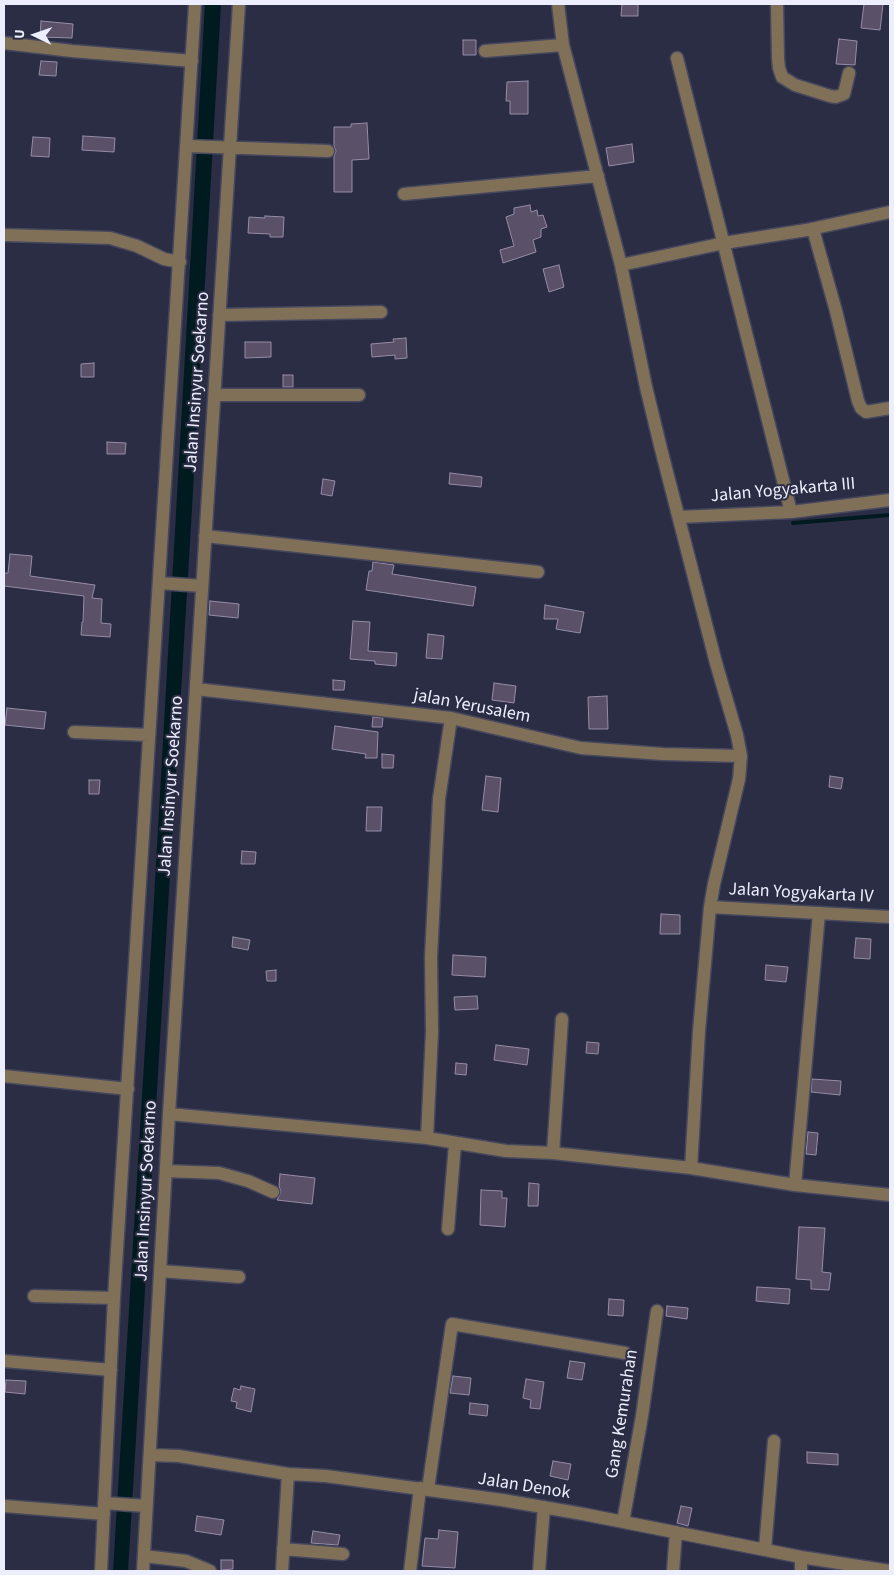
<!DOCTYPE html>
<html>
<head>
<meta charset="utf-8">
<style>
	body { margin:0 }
	#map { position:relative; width:894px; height:1575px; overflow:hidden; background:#2b2d44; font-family:"Source Sans 3",sans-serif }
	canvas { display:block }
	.frame { position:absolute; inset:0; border:5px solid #eceefd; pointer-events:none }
	.north { position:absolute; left:10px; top:10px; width:50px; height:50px; -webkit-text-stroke:4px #2b2d44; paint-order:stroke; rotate:273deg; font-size:14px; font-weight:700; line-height:20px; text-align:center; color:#eceefd }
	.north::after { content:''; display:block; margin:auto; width:18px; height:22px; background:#eceefd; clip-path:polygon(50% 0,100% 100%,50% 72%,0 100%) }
</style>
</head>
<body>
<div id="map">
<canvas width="894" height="1575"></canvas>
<div class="frame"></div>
<div class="north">U</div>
</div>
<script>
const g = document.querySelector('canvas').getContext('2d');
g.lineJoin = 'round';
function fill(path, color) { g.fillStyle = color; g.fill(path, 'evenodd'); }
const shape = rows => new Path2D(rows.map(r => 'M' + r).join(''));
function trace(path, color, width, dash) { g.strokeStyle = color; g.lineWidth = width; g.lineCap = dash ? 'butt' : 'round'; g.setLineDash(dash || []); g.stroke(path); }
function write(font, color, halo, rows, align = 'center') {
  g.font = font + ' "Source Sans 3",sans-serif'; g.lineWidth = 4; g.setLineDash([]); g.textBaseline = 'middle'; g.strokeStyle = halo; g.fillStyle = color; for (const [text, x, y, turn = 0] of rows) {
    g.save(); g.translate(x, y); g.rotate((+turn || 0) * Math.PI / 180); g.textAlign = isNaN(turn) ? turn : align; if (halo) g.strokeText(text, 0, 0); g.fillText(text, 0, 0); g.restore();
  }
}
fill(shape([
	[205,4,221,4,191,526,128,1571,113,1571,153,916]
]), '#001b1f');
trace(shape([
	[793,523,890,515]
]), '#001b1f', 4);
const building = shape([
	[622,4,638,4,638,16,621,16,622,4],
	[864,4,883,4,880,30,861,28,864,4],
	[41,21,73,24,72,38,40,37,41,21],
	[839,39,857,41,855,65,836,64,839,39],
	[463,40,476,40,476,55,463,55,463,40],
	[41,61,57,62,56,76,39,75,41,61],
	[528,81,528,114,510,114,510,101,506,101,507,82,528,81],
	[367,123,369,159,352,160,352,192,334,192,334,156,336,151,334,146,334,127,351,127,351,124,367,123],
	[83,136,115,138,114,152,82,150,83,136],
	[33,137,50,138,49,157,31,156,33,137],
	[632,144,634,162,609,166,606,148,632,144],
	[530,205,531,212,537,210,538,216,543,215,547,227,541,229,541,237,533,240,536,252,503,263,500,250,514,246,506,217,514,214,514,208,530,205],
	[265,216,284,217,283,237,270,237,270,234,248,233,249,217,265,218,265,216],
	[559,265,564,287,549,292,543,269,559,265],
	[406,338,407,358,395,359,395,355,372,357,371,344,394,342,393,339,406,338],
	[245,342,271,342,271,357,245,358,245,342],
	[94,363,94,377,81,377,81,364,94,363],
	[283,375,293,375,293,387,283,387,283,375],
	[107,442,126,443,125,454,107,454,107,442],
	[450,473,482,477,481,487,449,484,450,473],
	[323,479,335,481,332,496,321,494,323,479],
	[10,554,32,556,30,576,95,585,92,598,102,599,101,623,111,624,110,637,81,635,82,622,83,622,84,596,4,586,4,573,8,573,10,554],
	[373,562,394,565,392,574,476,587,473,606,366,590,369,571,372,571,373,562],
	[210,601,239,604,238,618,209,615,210,601],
	[545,605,584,612,580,633,556,629,558,619,544,619,545,605],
	[353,621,370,622,368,651,397,653,396,666,375,664,375,661,350,659,353,621],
	[428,634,444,636,442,659,426,658,428,634],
	[333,680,345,681,344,690,333,690,333,680],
	[494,683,516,686,514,703,492,700,494,683],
	[607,696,608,729,589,729,588,697,607,696],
	[7,708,46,712,44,729,5,725,7,708],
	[373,717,383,718,382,727,372,727,373,717],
	[335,726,378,732,377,758,365,758,366,754,332,749,335,726],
	[382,754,394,755,393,768,382,768,382,754],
	[486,776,501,778,498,812,482,810,486,776],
	[830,776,843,778,841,789,829,787,830,776],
	[89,780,100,780,99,794,89,794,89,780],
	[367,807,382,807,381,831,366,831,367,807],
	[242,851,256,852,255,864,241,864,242,851],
	[661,914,680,915,680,934,660,934,661,914],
	[233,937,250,940,248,950,232,947,233,937],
	[856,938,871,939,870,959,854,958,856,938],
	[453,955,486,957,485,977,452,975,453,955],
	[766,965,788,967,786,982,765,980,766,965],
	[276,970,276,981,267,981,266,971,276,970],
	[477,996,478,1009,455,1010,454,997,477,996],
	[587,1042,599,1043,598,1054,586,1053,587,1042],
	[496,1045,529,1049,527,1065,494,1060,496,1045],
	[456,1063,467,1064,466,1075,455,1074,456,1063],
	[812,1079,841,1081,840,1095,811,1092,812,1079],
	[808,1132,818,1133,816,1155,806,1154,808,1132],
	[280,1174,315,1178,312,1204,277,1200,281,1192,279,1186,280,1174],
	[529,1183,539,1184,538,1206,528,1206,529,1183],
	[481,1190,502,1191,502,1198,507,1198,505,1227,480,1225,481,1190],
	[799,1227,825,1228,822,1272,831,1273,829,1290,811,1289,811,1280,796,1279,799,1227],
	[757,1287,790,1289,789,1304,756,1301,757,1287],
	[609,1299,624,1300,623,1316,608,1315,609,1299],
	[667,1306,688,1308,687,1319,666,1316,667,1306],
	[570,1361,585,1363,582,1380,567,1378,570,1361],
	[453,1376,471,1378,469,1395,450,1393,453,1376],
	[526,1379,544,1382,540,1409,530,1408,531,1400,523,1398,526,1379],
	[6,1380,26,1381,25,1394,5,1392,6,1380],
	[241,1386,255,1389,251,1412,236,1408,237,1402,231,1401,234,1388,240,1390,241,1386],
	[470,1403,488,1405,487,1416,469,1414,470,1403],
	[807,1452,838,1454,838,1465,807,1463,807,1452],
	[553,1461,571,1464,568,1480,550,1476,553,1461],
	[681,1506,692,1508,688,1526,677,1523,681,1506],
	[197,1516,224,1520,221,1535,195,1531,197,1516],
	[439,1530,458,1532,455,1568,422,1566,425,1538,438,1539,439,1530],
	[313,1531,340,1535,338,1545,311,1543,313,1531],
	[221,1560,233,1560,233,1569,221,1570,221,1560]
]);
fill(building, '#5a5169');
trace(building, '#968ca7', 1);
const minor = shape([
	[558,4,563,45,621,265,646,387,661,449,716,663,737,735,741,756,739,779,714,884,710,907,699,1031,691,1168],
	[777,4,778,58,779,68,782,77,795,85,830,96,836,97,844,94,849,73],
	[4,43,72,51,192,61],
	[485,51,563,45],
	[677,58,791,512],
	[186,146,328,151],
	[404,194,598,176],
	[806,230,890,212],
	[4,235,110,238,137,246,164,259,180,262],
	[621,265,724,243,813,229,836,311,858,401,861,408,866,412,890,408],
	[219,315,381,312],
	[215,395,359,395],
	[679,517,791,512,890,500],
	[205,536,538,572],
	[159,583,202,586],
	[196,689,451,718,581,748,663,754,741,756],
	[74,732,149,735],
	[710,907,890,917],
	[4,1076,128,1089],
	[169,1114,427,1138,506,1151,553,1153,691,1168,795,1185,890,1195],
	[427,1138,432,1032,431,957,439,799,451,718],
	[553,1153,562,1019],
	[166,1171,219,1173,248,1181,273,1192],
	[795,1185,819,913],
	[448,1229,455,1144],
	[160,1271,239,1277],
	[34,1296,114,1298],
	[4,1361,111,1370],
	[150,1455,179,1456,288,1474,326,1476,502,1500,583,1514,801,1557,890,1571],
	[428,1489,452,1324,625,1353],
	[104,1503,146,1506],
	[4,1506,104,1514],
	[623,1522,642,1416,657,1311],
	[283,1549,343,1554],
	[765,1549,774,1441],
	[144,1556,186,1561,210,1571],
	[101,1571,114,1298,195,4],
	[143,1571,169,1114,239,4],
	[282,1571,288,1474],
	[410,1571,420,1488],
	[539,1571,544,1507],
	[673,1571,676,1532],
	[801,1571,801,1557]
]);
trace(minor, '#46485e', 15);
trace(minor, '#817058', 12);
write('18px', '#eceefd', '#2b2d44', [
	["Jalan Insinyur Soekarno",198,382,-86],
	["Jalan Yogyakarta III",783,491,-5],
	["jalan Yerusalem",472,707,11],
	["Jalan Insinyur Soekarno",172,786,-86],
	["Jalan Yogyakarta IV",801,894,3],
	["Jalan Insinyur Soekarno",147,1191,-87],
	["Gang Kemurahan",623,1414,-81],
	["Jalan Denok",524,1487,9]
]);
</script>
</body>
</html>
